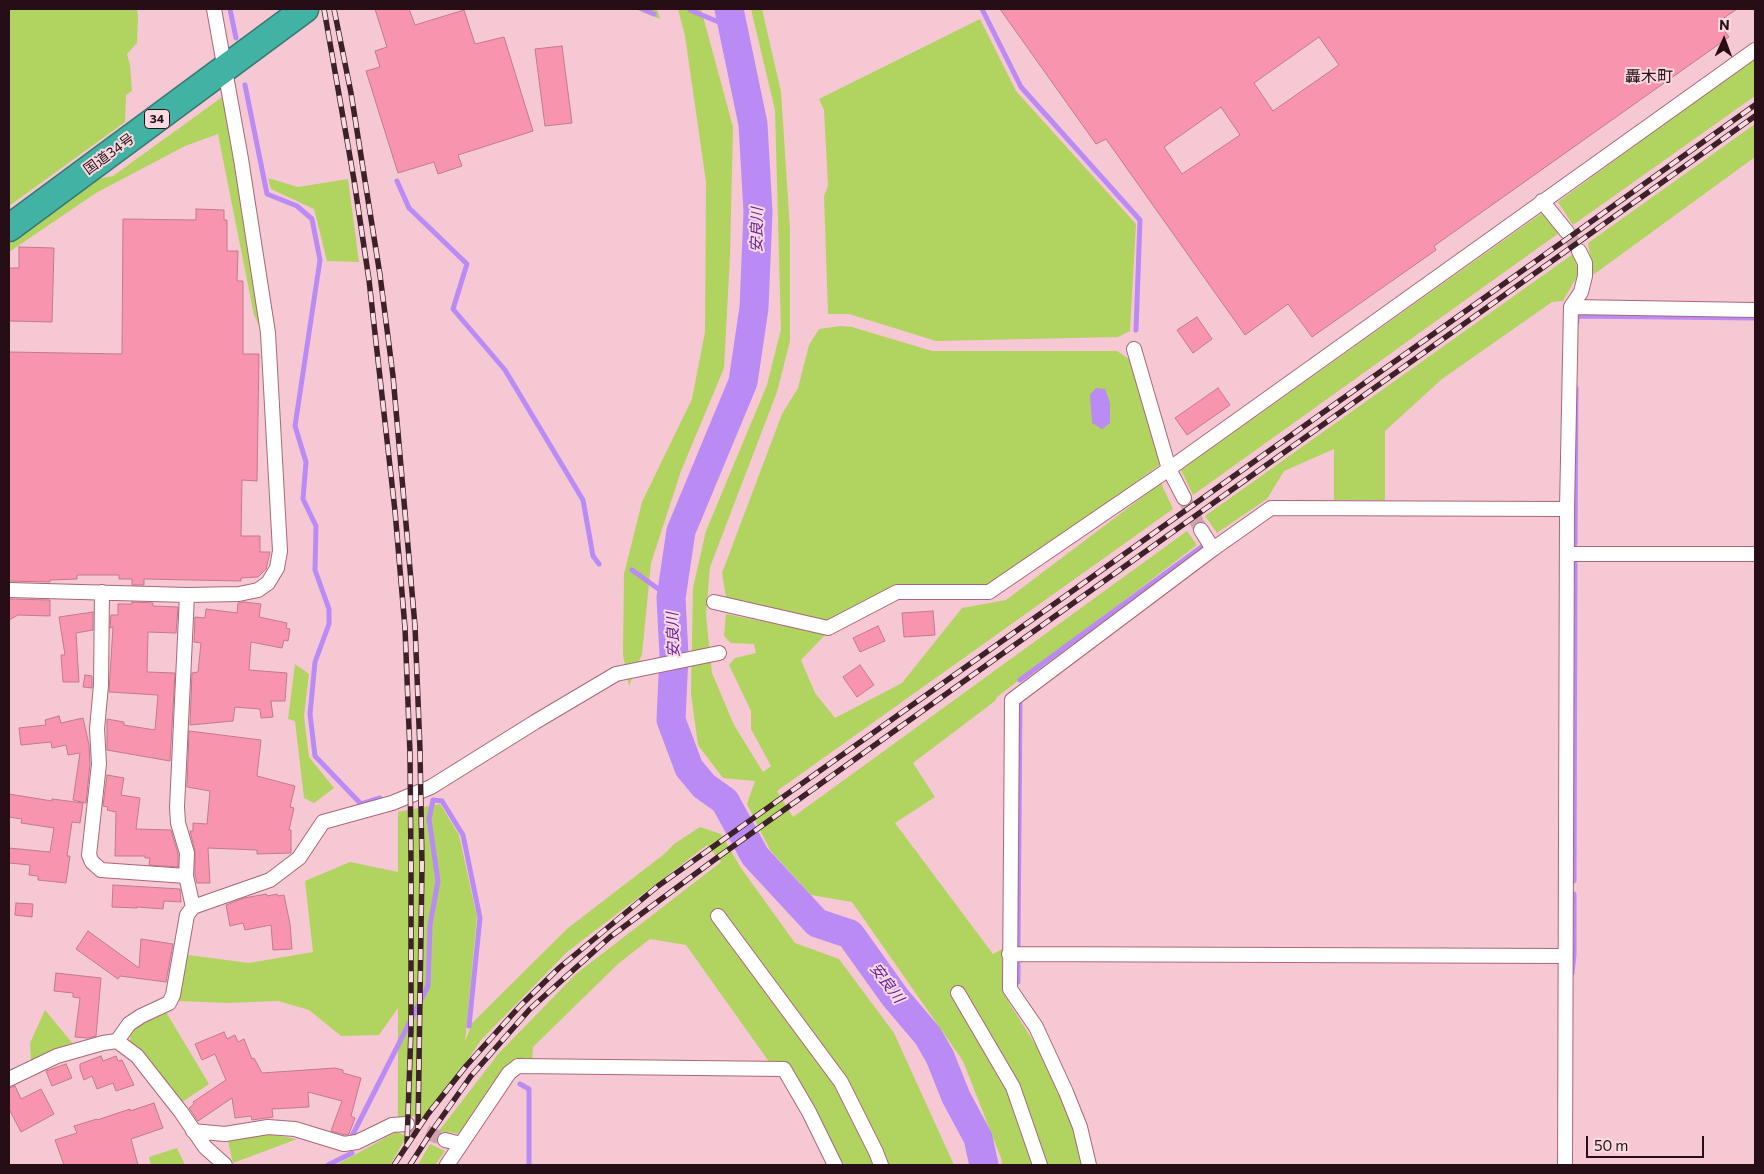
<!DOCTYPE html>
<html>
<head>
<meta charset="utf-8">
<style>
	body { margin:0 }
	#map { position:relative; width:1764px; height:1174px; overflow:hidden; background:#f6c8d3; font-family:Commissioner,sans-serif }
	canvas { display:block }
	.frame { position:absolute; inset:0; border:10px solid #270d15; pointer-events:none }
	.north { position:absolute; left:1699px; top:15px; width:50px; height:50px; -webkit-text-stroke:4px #f9dae1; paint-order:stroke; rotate:2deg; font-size:14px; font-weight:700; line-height:20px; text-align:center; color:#270d15 }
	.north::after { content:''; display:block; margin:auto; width:18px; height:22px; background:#270d15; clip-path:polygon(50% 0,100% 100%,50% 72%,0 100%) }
	.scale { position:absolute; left:1586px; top:1136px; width:118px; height:22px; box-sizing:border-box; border:2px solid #270d15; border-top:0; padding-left:6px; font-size:15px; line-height:18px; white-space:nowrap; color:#270d15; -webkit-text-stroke:4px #f9dae1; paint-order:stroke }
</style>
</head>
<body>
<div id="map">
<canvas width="1764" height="1174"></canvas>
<div class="frame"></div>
<div class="north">N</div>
<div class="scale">50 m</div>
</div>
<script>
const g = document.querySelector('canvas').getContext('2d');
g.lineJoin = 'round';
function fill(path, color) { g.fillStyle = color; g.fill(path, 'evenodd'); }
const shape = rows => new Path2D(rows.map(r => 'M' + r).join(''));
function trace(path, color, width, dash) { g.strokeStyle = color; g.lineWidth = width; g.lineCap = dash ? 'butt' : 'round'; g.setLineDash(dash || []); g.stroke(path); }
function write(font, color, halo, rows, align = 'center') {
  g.font = font + ' Commissioner,"Noto Sans JP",sans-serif'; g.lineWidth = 4; g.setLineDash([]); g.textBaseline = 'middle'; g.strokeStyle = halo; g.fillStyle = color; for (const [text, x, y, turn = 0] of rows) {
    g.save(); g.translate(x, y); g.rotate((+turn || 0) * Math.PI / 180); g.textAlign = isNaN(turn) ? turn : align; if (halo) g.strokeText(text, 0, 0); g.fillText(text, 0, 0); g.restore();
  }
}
fill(shape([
	[9,9,137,9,138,16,137,43,127,54,130,65,132,91,126,95,125,122,9,206],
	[635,9,657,9,660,19],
	[678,9,701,9,733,127,730,255,724,368,681,471,651,563,642,654,629,686,623,655,624,574,642,502,692,399,705,332,706,182,685,36],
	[751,9,762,9,781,92,790,230,790,341,777,392,710,567,706,615,712,673,734,725,763,772,771,766,751,729,751,711,729,665,735,658,756,653,754,644,731,643,724,636,726,614,826,634,801,660,815,693,835,718,902,683,962,608,1006,600,1161,483,1173,509,777,791,793,817,1187,531,1197,545,997,697,995,701,913,763,935,797,895,823,993,954,1002,949,1003,993,1045,1060,1080,1137,1084,1165,1002,1165,1001,1158,963,1061,852,902,811,895,770,850,747,804,755,781,723,778,698,745,691,694,693,588,706,531,767,385,781,329,775,110],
	[980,19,1016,91,1136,224,1130,331,1118,337,936,341,849,314,828,314,824,196,828,186,824,110,819,99],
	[1755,57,1755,96,1573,225,1558,202],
	[225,95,264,336,254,315,218,134,185,146,96,193,9,252,9,242,97,179,113,176],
	[1755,124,1755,157,1593,275,1588,243],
	[268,178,298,187,348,179,359,262,327,261,314,209,271,189],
	[1542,213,1559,233,1193,495,1181,470],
	[1573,254,1579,273,1563,301,1552,302,1442,379,1385,431,1385,500,1334,500,1334,449,1284,471,1267,499,1217,533,1205,516],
	[841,326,852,327,932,351,1117,351,1132,361,1162,463,1072,529,985,586,895,584,826,625,726,597,722,573,782,414,798,388,809,345,819,329],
	[295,664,309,674,304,716,309,757,334,788,314,803,304,798,295,721,288,719],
	[440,804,459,835,477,917,465,1042,472,1023,568,928,663,855,674,844,700,827,721,834,741,868,795,943,839,959,894,1033,954,1165,844,1165,786,1063,770,1063,686,945,650,939,619,963,533,1047,532,1061,508,1064,461,1134,439,1131,499,1053,576,974,721,862,707,845,567,952,481,1040,425,1123,415,1116,398,1119,398,1008,379,1035,341,1036,309,1010,278,1001,228,1003,178,1001,188,955,249,963,313,952,305,881,350,862,398,872,398,812],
	[45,1010,73,1044,31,1061,30,1043],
	[166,1012,209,1084,182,1102,130,1041,131,1030],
	[396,1132,407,1136,390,1165,336,1165],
	[263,1133,297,1139,233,1163,228,1141],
	[430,1144,445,1151,435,1165,418,1165],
	[177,1148,185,1165,151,1165,149,1157]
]), '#b1d35f');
fill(shape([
	[1096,388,1105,389,1110,403,1110,423,1102,429,1092,423,1090,395]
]), '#ba8bf5');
trace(shape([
	[230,9,236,38],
	[642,9,654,14],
	[982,9,1021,87,1140,220,1136,330],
	[690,10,733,28],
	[245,85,267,194,297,206,312,219,320,260,295,426,306,462,303,499,316,526,315,570,329,609,329,624,315,662,310,714,315,756,361,804,380,798],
	[397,181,409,208,467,264,453,309,505,370,583,500,593,556,599,564],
	[1577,322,1577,316,1755,318],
	[1575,544,1576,388],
	[632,570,671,598],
	[1020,680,1204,545,1202,540],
	[1574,881,1575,563],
	[1018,947,1020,704],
	[1572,973,1574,955,1574,894],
	[1018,982,1018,962],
	[520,1084,529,1089,529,1165],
	[352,1136,428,986,430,925,438,881,429,819,433,800,442,801,463,835,480,918,469,1026],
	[328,1165,352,1153]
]), '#ba8bf5', 5);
trace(shape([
	[729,9,753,124,758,212,754,308,743,382,681,531,671,598,674,655,671,720,689,768,704,786,725,801,755,856,817,923,850,934,895,997,928,1036,940,1057,956,1097,978,1138,984,1165]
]), '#ba8bf5', 29);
const building = shape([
	[375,9,409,9,415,25,464,10,475,44,504,37,533,131,458,155,462,166,438,174,434,162,398,173,366,71,380,67,375,51,387,47,375,9],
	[1000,9,1737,9,1718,22,1729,37,1434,246,1436,250,1312,337,1288,304,1245,335,1106,139,1096,144,1000,9],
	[1319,37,1339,65,1273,111,1254,83,1319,37],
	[1221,107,1240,135,1182,174,1164,147,1221,107],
	[562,46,572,123,545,126,535,49,562,46],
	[196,209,224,210,224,220,227,220,227,251,238,251,237,281,243,281,243,354,259,354,257,481,242,480,241,536,260,536,260,552,270,552,266,569,258,577,241,578,241,581,144,579,144,585,132,585,132,579,119,579,119,575,77,575,77,579,50,580,50,582,9,581,9,352,122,354,123,219,196,220,196,209],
	[19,247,54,248,52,322,9,321,9,268,19,268,19,247],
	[1197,317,1212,339,1193,353,1177,330,1197,317],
	[1218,388,1230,405,1187,435,1175,418,1218,388],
	[9,599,50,600,50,616,18,615,9,620,9,599],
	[132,602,153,603,153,606,178,607,176,633,148,632,147,672,175,673,170,761,107,750,107,719,124,722,124,725,155,730,158,695,109,692,113,627,110,628,111,615,118,615,118,604,132,604,132,602],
	[244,602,261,604,259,617,287,623,286,628,290,629,288,641,284,640,282,648,251,642,249,670,287,673,285,701,271,701,273,717,261,718,260,709,235,707,233,721,190,725,192,673,198,672,201,643,194,642,195,617,205,618,206,609,237,613,238,603,244,602],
	[933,611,935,635,904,637,902,613,933,611],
	[93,612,93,630,76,633,79,682,63,682,61,655,65,655,59,617,93,612],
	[878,626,885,641,860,652,853,638,878,626],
	[860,665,874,685,857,697,843,677,860,665],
	[85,675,92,676,92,688,83,687,85,675],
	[59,716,61,723,83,718,89,745,90,764,86,803,73,800,80,753,68,755,66,745,52,748,51,742,21,745,19,728,46,725,45,720,59,716],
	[189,731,261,740,257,776,295,786,290,807,294,808,289,830,291,830,291,853,257,854,257,850,208,848,210,883,197,883,195,875,195,851,190,831,193,831,193,823,207,824,210,791,187,787,189,731],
	[107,775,124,778,121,795,140,798,136,829,171,830,178,854,178,867,149,865,150,858,145,858,145,856,115,856,116,812,107,810,108,807,103,806,107,775],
	[9,794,52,801,52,799,83,803,80,823,72,822,67,856,70,856,66,883,38,880,38,876,29,875,30,865,9,863,9,848,50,852,54,828,21,823,22,819,9,817,9,794],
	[113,885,180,889,181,902,164,901,163,909,137,907,137,908,112,907,113,885],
	[266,894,267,896,277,894,278,896,284,895,290,924,292,949,273,950,271,925,245,930,243,923,230,926,226,905,244,898,266,894],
	[16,903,33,904,32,917,15,915,16,903],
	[88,931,139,968,141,939,173,944,166,982,120,976,118,979,76,949,88,931],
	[56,973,101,978,96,1036,88,1038,75,1037,80,998,73,997,73,993,54,991,56,973],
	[224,1032,227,1039,235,1035,238,1042,244,1039,252,1059,254,1058,262,1073,335,1068,343,1070,343,1073,361,1078,351,1116,355,1118,349,1134,345,1135,331,1131,342,1101,308,1092,309,1107,272,1109,273,1117,252,1120,251,1116,235,1118,232,1098,198,1121,189,1108,194,1104,193,1102,226,1080,215,1054,202,1060,195,1044,224,1032],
	[101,1056,103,1061,116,1056,118,1061,122,1060,134,1085,116,1091,113,1083,97,1089,92,1076,84,1080,80,1069,80,1064,101,1056],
	[66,1064,72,1078,52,1086,46,1071,66,1064],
	[15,1086,21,1099,41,1089,54,1114,21,1132,9,1109,9,1088,15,1086],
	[154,1103,163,1128,131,1139,138,1165,64,1165,55,1140,77,1133,74,1126,97,1119,97,1120,130,1109,130,1111,154,1103]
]);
fill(building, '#f994ae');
trace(building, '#c07a8c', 1);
trace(shape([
	[1567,232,1579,251],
	[1184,498,1201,530],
	[407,1124,445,1140]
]), '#cda3ad', 14, [14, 7]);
const street = shape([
	[1542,201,1567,232],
	[1571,307,1755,310],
	[1134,349,1169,469,1184,498],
	[1201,530,1213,549],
	[1567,554,1755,554],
	[9,590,187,595,239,594,258,590,268,583,277,568,280,551,268,333,241,159,214,9],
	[102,592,101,685,97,729,99,764,89,855,92,862,101,870,186,876],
	[714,602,828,628,897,592,989,592,1169,469,1755,50],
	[193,907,270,880,299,858,323,822,392,803,431,787,535,722,616,674,719,653],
	[718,916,841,1082,876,1152,881,1165],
	[1009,954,1565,956],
	[958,993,1013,1087,1040,1165],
	[117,1041,129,1024,141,1016,169,1003,173,995,187,915,193,907,186,876,187,853,178,823,177,807,187,595],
	[9,1079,57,1056,103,1043,117,1041,137,1056,181,1112,205,1147,225,1165],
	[193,1131,225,1134,268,1127,295,1129,344,1144,357,1142,392,1125,407,1124],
	[445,1140,461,1144],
	[447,1165,509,1073,518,1066,784,1069,809,1112,835,1165],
	[1089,1165,1080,1127,1066,1092,1036,1027,1010,989,1012,700,1213,549,1271,508,1567,509],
	[1565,1165,1567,509,1571,307,1581,292,1585,276,1585,263,1579,251]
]);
const highway = shape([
	[9,228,305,9]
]);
trace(street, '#aa6779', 16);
trace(highway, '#387871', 29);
trace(street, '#fff', 14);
trace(highway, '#41b2a3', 26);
const rail = shape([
	[324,9,354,180,369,280,395,511,405,628,410,753,411,865,411,1030,407,1143],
	[334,9,351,93,380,275,393,376,415,626,420,750,422,865,418,1128],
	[394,1165,428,1114,466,1066,520,1006,559,968,658,886,1755,105],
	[410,1165,430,1134,471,1076,530,1009,610,937,714,860,1016,644,1755,116]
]);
trace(rail, '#3d212a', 5.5);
trace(rail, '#f9dae1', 4, [11]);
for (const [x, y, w] of [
	[157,119,25]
]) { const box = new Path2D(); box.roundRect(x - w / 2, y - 9.5, w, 19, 4); g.fillStyle = '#f9dae1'; g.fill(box); trace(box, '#270d15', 1); }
write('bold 12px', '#270d15', null, [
	["34",157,119]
]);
write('14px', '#270d15', '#f9dae1', [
	["国道34号",109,154,-36]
]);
write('italic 15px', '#5f1b98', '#f9dae1', [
	["安良川",757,230,-89],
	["安良川",673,635,-92],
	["安良川",887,983,53]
]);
write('16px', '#270d15', '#f9dae1', [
	["轟木町",1649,77]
]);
</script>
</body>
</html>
